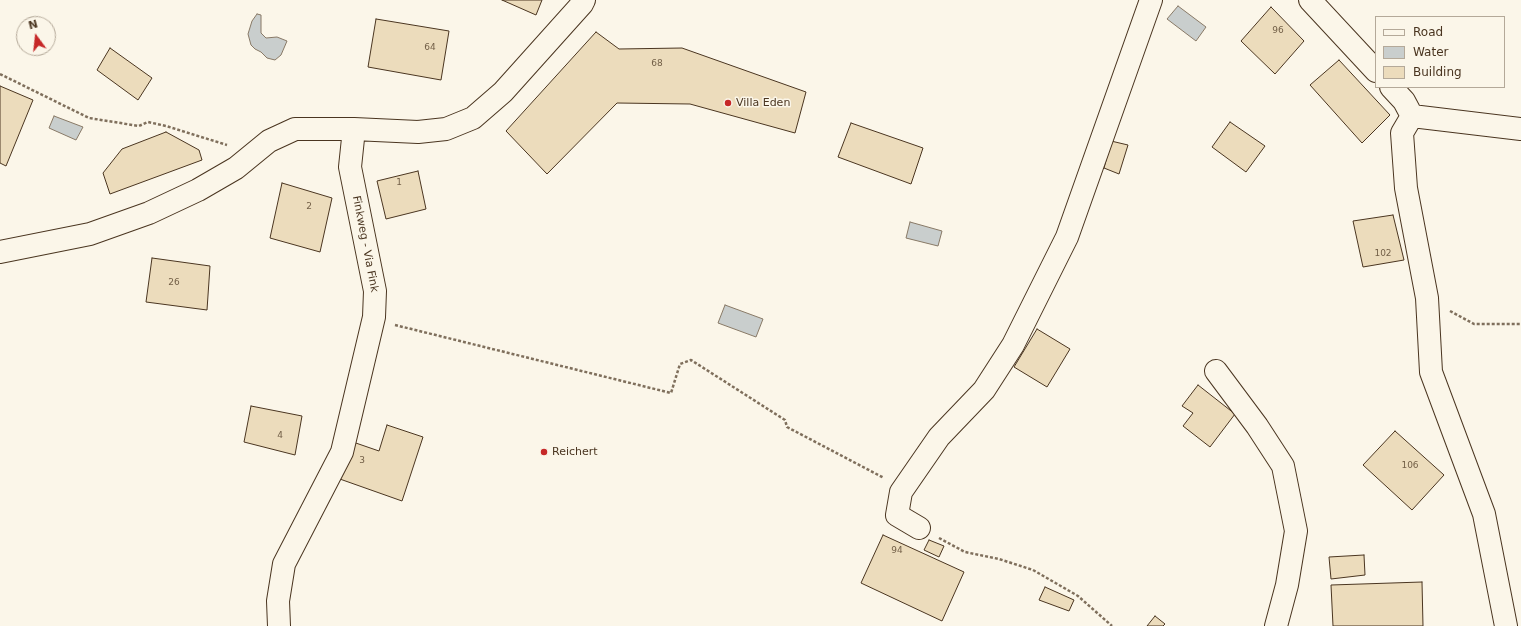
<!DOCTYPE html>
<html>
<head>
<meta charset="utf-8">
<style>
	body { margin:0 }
	#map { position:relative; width:1521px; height:626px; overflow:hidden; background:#fbf6e9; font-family:"DejaVu Sans",sans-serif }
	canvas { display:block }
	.legend { position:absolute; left:1375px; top:16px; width:130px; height:72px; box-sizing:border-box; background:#fbf6e9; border:1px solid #b4a999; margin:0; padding:5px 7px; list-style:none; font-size:12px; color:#4a3520 }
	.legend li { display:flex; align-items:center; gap:8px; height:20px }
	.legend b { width:20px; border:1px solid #b4a999 }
	.north { position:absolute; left:16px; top:16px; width:40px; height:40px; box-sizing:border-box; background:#fbf6e9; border:1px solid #b4a999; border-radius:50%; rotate:345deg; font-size:11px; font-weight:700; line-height:16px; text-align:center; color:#4a3520 }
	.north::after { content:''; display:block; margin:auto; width:14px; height:18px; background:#c62828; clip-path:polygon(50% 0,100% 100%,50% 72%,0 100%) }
</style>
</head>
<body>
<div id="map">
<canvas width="1521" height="626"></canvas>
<ul class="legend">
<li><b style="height:5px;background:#fbf6e9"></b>Road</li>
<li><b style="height:11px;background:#c9cecd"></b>Water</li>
<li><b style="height:11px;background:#ecdcbc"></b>Building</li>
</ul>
<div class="north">N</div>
</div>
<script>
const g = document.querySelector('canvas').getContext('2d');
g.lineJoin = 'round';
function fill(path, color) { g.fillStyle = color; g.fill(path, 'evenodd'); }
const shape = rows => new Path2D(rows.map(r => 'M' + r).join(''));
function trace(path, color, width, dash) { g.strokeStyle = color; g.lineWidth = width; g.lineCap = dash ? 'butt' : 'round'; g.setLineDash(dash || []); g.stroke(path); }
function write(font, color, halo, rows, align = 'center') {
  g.font = font + ' "DejaVu Sans",sans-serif'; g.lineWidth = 3; g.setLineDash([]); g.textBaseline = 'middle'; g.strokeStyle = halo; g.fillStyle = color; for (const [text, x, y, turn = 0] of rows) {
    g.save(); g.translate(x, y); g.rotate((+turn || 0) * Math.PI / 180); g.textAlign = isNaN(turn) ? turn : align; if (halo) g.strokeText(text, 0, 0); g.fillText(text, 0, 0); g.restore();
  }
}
const water = shape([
	[1178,6,1206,27,1196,41,1167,19,1178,6],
	[257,14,261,15,261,33,266,38,277,37,287,41,281,55,275,60,267,58,261,52,255,49,251,45,248,34,252,21,257,14],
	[54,116,83,127,76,140,49,128,54,116],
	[910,222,942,231,938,246,906,238,910,222],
	[725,305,763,319,756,337,718,323,725,305]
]);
fill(water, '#c9cecd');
trace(water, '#887966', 1);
const building = shape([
	[502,0,542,0,536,15,502,0],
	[1271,7,1304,41,1275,74,1241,41,1271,7],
	[376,19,449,31,441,80,368,67,376,19],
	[596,32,619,49,682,48,806,92,795,133,690,104,617,103,547,174,506,131,596,32],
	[110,48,152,78,138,100,97,70,110,48],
	[1339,60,1390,115,1362,143,1310,85,1339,60],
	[0,86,33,100,6,166,0,163,0,86],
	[1230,122,1265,146,1246,172,1212,147,1230,122],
	[851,123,923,148,911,184,838,157,851,123],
	[166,132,199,150,202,160,110,194,103,173,122,149,166,132],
	[1111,141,1128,145,1119,174,1104,168,1111,141],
	[418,171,426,209,386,219,377,181,418,171],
	[282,183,332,198,320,252,270,238,282,183],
	[1393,215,1404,260,1363,267,1353,221,1393,215],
	[152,258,210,266,207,310,146,302,152,258],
	[1037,329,1070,349,1047,387,1014,367,1037,329],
	[1198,385,1235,414,1210,447,1183,426,1193,413,1182,406,1198,385],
	[251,406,302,416,295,455,244,442,251,406],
	[387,425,423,437,402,501,337,478,350,441,379,451,387,425],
	[1395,431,1444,475,1412,510,1363,465,1395,431],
	[883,535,964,572,942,621,861,583,883,535],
	[929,540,944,546,939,557,924,550,929,540],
	[1364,555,1365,575,1331,579,1329,557,1364,555],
	[1422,582,1423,626,1333,626,1331,585,1422,582],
	[1045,587,1074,600,1069,611,1039,600,1045,587],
	[1155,616,1165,624,1163,626,1147,626,1155,616]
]);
fill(building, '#ecdcbc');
trace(building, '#4a3520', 1);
const minor = shape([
	[1310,0,1376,71],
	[1391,87,1404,101,1412,116],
	[1412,116,1402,133,1406,188,1427,298,1431,372,1484,514,1506,626],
	[1412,116,1521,129],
	[0,252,90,234,149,213,198,190,236,168,269,141,295,129,354,129],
	[1216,371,1257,426,1283,466,1296,531,1287,585,1276,626],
	[919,528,897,515,901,492,939,437,984,390,1013,345,1067,237,1151,0],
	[279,626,278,601,284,564,342,452,374,317,375,291,350,167,354,129,418,132,446,129,473,118,503,92,582,4,584,0]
]);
trace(minor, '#4a3520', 24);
trace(shape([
	[0,74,89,118,139,126,148,122,166,126,227,145],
	[1450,311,1474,324,1521,324],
	[395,325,671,393,680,364,691,360,785,420,787,427,884,478],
	[939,538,965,552,999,559,1033,570,1078,596,1112,626]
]), '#7f6f5c', 2.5, [3, 2]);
trace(minor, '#fbf6e9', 22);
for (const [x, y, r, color] of [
	[728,103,4,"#c62828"],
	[544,452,4,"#c62828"]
]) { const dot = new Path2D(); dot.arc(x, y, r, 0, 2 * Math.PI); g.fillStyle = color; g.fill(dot); trace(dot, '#fbf6e9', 1.5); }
write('9px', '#725f47', null, [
	["96",1278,31],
	["64",430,48],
	["68",657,64],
	["1",399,183],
	["2",309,207],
	["102",1383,254],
	["26",174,283],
	["4",280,436],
	["3",362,461],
	["106",1410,466],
	["94",897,551]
]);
write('11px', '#4a3520', '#fbf6e9', [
	["Villa Eden",736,103],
	["Reichert",552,452]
], 'left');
write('11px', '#4a3520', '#fbf6e9', [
	["Finkweg - Via Fink",365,244,79]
]);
</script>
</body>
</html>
